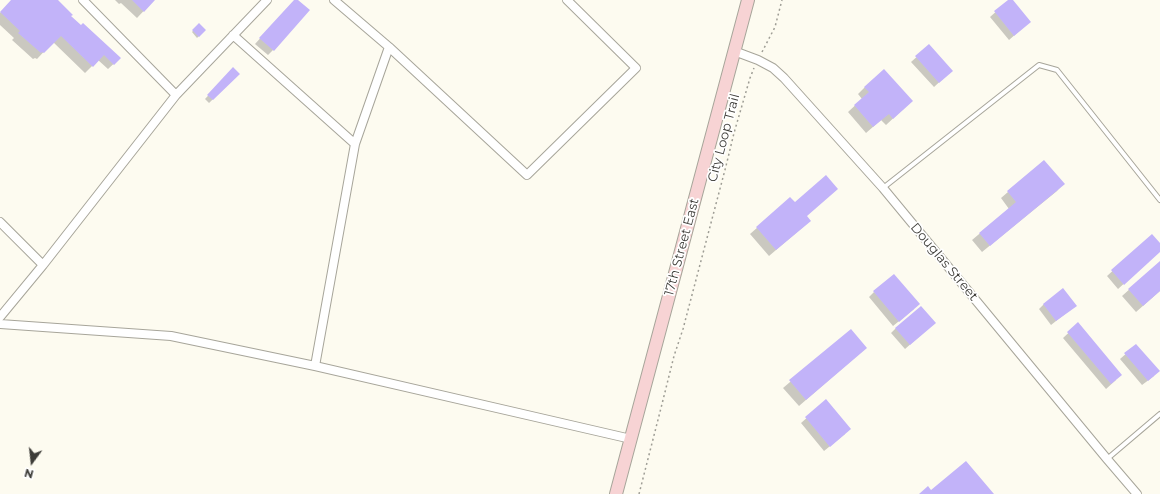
<!DOCTYPE html>
<html>
<head>
<meta charset="utf-8">
<style>
	body { margin:0 }
	#map { position:relative; width:1160px; height:494px; overflow:hidden; background:#fdfbf0; font-family:Montserrat,sans-serif }
	canvas { display:block }
	.north { position:absolute; left:12px; top:442px; width:40px; height:40px; -webkit-text-stroke:3px #fff; paint-order:stroke; rotate:195deg; font-size:11px; font-weight:700; line-height:16px; text-align:center; color:#3d3c38 }
	.north::after { content:''; display:block; margin:auto; width:14px; height:18px; background:#3d3c38; clip-path:polygon(50% 0,100% 100%,50% 72%,0 100%) }
</style>
</head>
<body>
<div id="map">
<canvas width="1160" height="494"></canvas>
<div class="north">N</div>
</div>
<script>
const g = document.querySelector('canvas').getContext('2d');
g.lineJoin = 'round';
function fill(path, color) { g.fillStyle = color; g.fill(path, 'evenodd'); }
const shape = rows => new Path2D(rows.map(r => 'M' + r).join(''));
function trace(path, color, width, dash) { g.strokeStyle = color; g.lineWidth = width; g.lineCap = dash ? 'butt' : 'round'; g.setLineDash(dash || []); g.stroke(path); }
function write(font, color, halo, rows, align = 'center') {
  g.font = font + ' Montserrat,sans-serif'; g.lineWidth = 3.5; g.setLineDash([]); g.textBaseline = 'middle'; g.strokeStyle = halo; g.fillStyle = color; for (const [text, x, y, turn = 0] of rows) {
    g.save(); g.translate(x, y); g.rotate((+turn || 0) * Math.PI / 180); g.textAlign = isNaN(turn) ? turn : align; if (halo) g.strokeText(text, 0, 0); g.fillText(text, 0, 0); g.restore();
  }
}
fill(shape([
	[12,0,57,0,70,17,120,58,108,69,98,60,85,73,53,42,37,59,35,58,33,59,12,40,14,38,0,25,0,13],
	[115,0,154,0,137,18,121,3,119,4],
	[295,0,297,0,273,50,268,55,255,44],
	[1009,0,1012,0,1025,26,1009,40,990,17],
	[199,24,205,30,197,38,192,32],
	[929,46,946,76,934,87,911,62],
	[233,69,239,74,209,103,205,99],
	[865,87,912,101,886,125,881,120,866,133,848,112,862,99,858,94],
	[1044,161,1063,184,1057,191,982,252,972,240,1009,209,1001,198],
	[790,199,806,217,803,227,769,256,750,234],
	[1152,235,1160,244,1160,251,1118,289,1107,276],
	[1160,262,1160,291,1136,312,1122,296],
	[874,292,914,309,893,326,869,297],
	[1044,304,1070,310,1051,325,1039,309],
	[1078,324,1116,380,1106,389,1063,338],
	[896,328,929,328,905,349,891,333],
	[851,330,866,348,799,406,783,388],
	[1136,345,1154,376,1142,385,1120,359],
	[826,401,845,434,824,451,801,423]
]), '#0003');
fill(shape([
	[11,0,58,0,73,15,71,16,81,25,83,23,121,58,114,65,104,55,93,67,61,36,44,53,42,52,41,53,18,33,20,31,0,12],
	[132,0,155,0,144,12],
	[294,0,298,0,310,10,274,51,259,38],
	[1008,0,1013,0,1031,22,1014,36,994,11],
	[199,23,206,30,199,37,192,30],
	[929,44,953,71,939,83,915,56],
	[233,67,240,74,213,100,207,95],
	[884,69,913,101,893,119,889,114,873,127,854,105,869,92,864,87],
	[1044,160,1065,184,990,246,979,233,1016,202,1007,191],
	[826,175,838,189,807,216,811,221,776,250,756,227,790,197,795,202],
	[1152,234,1160,243,1160,252,1124,285,1111,270],
	[1160,261,1160,291,1143,306,1128,289],
	[894,274,920,304,899,322,873,291],
	[1063,288,1077,306,1056,321,1043,304],
	[921,306,936,323,910,345,895,328],
	[1078,322,1122,375,1111,384,1067,332],
	[851,329,867,348,806,400,789,380],
	[1136,344,1160,371,1148,381,1124,353],
	[826,399,851,429,830,447,805,417],
	[966,461,994,494,919,494,928,486,931,490]
]), '#c2b3f9');
const service = shape([
	[883,188,1039,65,1057,70,1160,200],
	[1107,459,1160,414]
]);
const minor = shape([
	[83,0,176,95],
	[334,0,389,47,527,175,636,68,567,0],
	[233,35,355,144],
	[734,51,758,60,773,68,784,78,883,188,1107,459,1137,494],
	[0,222,43,265],
	[0,317,43,265,176,95,267,0],
	[0,324,171,336,315,366,631,439],
	[315,366,355,144,389,47]
]);
const secondary = shape([
	[616,494,748,0]
]);
trace(service, '#a7a59a', 6);
trace(minor, '#a7a59a', 10);
trace(secondary, '#a7a59a', 14);
trace(shape([
	[762,52,775,27,782,0],
	[639,494,661,408,674,356,683,329,726,166,734,133,750,78,754,68]
]), '#9e9d95', 1.5, [2, 3]);
trace(service, '#fff', 4);
trace(minor, '#fff', 8);
trace(secondary, '#f7d3d4', 12);
write('13px', '#3d3c38', '#fff', [
	["City Loop Trail",724,138,-75],
	["17th Street East",682,247,-75],
	["Douglas Street",944,262,50]
]);
</script>
</body>
</html>
